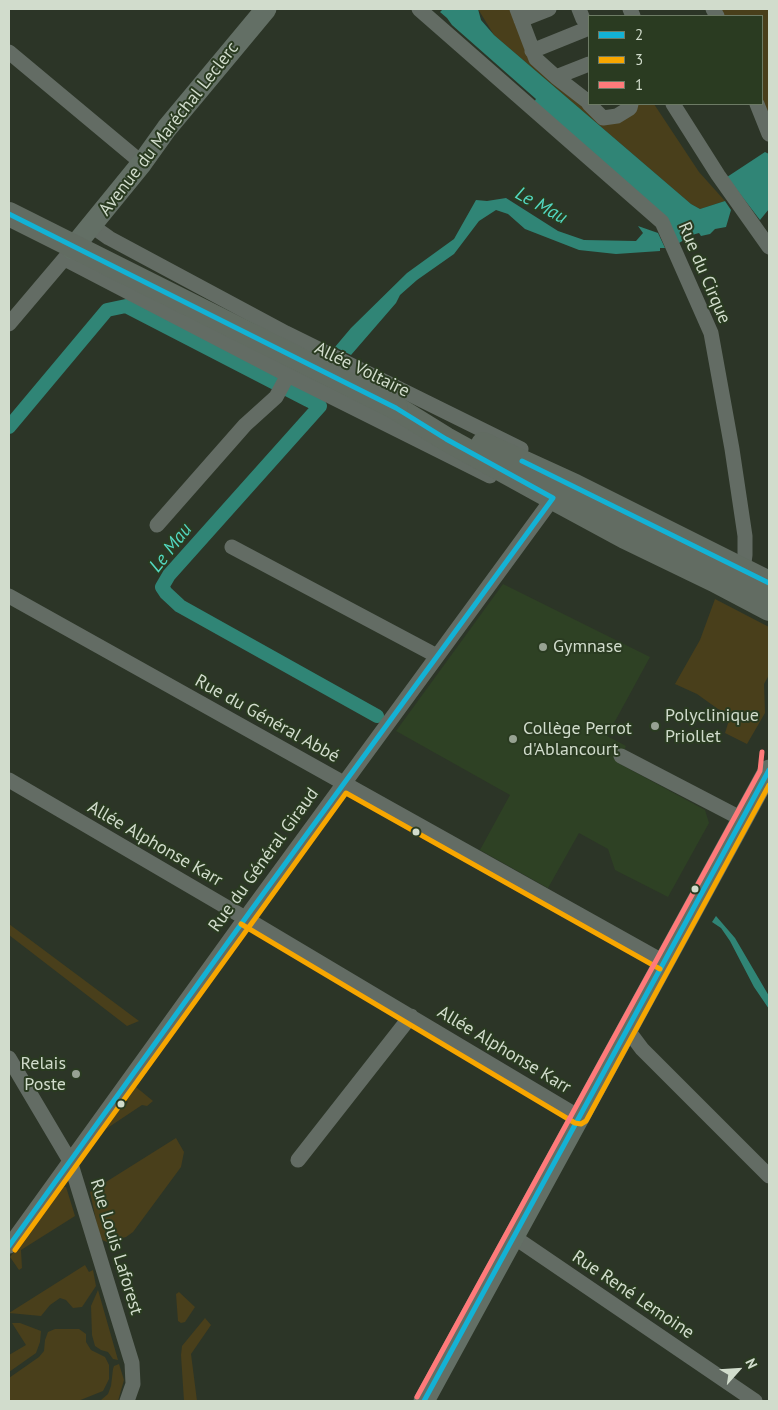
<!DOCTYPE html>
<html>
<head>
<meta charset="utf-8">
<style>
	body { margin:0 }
	#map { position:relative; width:778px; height:1410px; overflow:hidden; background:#2c3527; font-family:"PT Sans",sans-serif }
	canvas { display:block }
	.frame { position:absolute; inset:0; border:10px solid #d1dccc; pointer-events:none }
	.legend { position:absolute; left:588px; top:15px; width:175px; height:90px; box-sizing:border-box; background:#2a3b21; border:1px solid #6d7b65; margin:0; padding:6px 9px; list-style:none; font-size:15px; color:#d1dccc }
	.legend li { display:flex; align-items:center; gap:10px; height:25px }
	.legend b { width:25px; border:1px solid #6d7b65 }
	.north { position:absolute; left:713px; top:1345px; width:50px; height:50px; -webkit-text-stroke:4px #2a3b21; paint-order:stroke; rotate:64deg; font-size:14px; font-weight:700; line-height:20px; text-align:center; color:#d1dccc }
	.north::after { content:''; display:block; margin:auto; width:18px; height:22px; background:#d1dccc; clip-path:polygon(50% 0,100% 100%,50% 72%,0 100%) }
</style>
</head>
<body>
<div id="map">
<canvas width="778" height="1410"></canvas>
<div class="frame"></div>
<ul class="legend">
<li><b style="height:6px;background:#13b2d5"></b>2</li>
<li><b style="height:6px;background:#f7a600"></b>3</li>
<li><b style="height:6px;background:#ff7a7a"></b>1</li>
</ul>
<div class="north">N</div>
</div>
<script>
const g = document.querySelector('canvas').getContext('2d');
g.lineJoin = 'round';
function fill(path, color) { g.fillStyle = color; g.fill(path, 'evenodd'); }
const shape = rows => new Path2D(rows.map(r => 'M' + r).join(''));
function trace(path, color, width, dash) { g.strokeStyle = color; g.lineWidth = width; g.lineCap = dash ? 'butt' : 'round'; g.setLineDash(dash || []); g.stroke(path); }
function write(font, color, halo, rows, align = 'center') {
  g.font = font + ' "PT Sans",sans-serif'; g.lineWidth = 4; g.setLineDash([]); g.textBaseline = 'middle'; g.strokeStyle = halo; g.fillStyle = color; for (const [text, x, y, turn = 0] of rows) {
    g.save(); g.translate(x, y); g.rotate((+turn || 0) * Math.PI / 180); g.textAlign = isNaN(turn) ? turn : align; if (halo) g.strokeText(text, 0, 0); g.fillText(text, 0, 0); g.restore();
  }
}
fill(shape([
	[503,584,650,657,607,736,626,746,618,763,705,810,709,823,668,897,615,870,608,849,579,833,548,888,480,850,510,795,396,731]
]), '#2e4124');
fill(shape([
	[478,9,514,9,526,42,602,121,634,104,654,104,699,172,725,201,700,209,691,204,494,35],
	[712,9,769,9,769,125,762,104,762,16,716,16],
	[715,599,769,627,769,675,764,684,765,713,747,744,725,733,731,714,718,709,697,694,675,684,700,640],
	[9,924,139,1021,127,1026,9,935],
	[136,1087,153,1101,147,1106,142,1105,106,1129,121,1107,123,1108,128,1102,126,1100],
	[176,1138,184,1152,181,1167,133,1232,126,1237,107,1242,100,1239,90,1192],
	[63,1187,66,1187,67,1190,75,1216,21,1250,22,1268,19,1270,10,1257],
	[85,1265,89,1272,93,1270,96,1286,82,1307,73,1308,66,1300,60,1298,50,1305,41,1316,9,1313],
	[98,1290,118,1360,113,1359,108,1352,101,1350,95,1346,92,1335,91,1306],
	[179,1292,195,1307,185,1322,181,1323,178,1321,176,1294],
	[205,1318,211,1325,191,1354,197,1401,184,1401,181,1355,182,1346],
	[12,1323,20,1323,41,1331,40,1342,36,1353,9,1372,9,1355,26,1345],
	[55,1329,79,1329,86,1334,86,1342,91,1350,105,1357,109,1365,109,1379,103,1391,78,1401,11,1401,9,1399,9,1378,39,1357,44,1351,45,1340,48,1332],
	[119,1364,124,1380,118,1401,96,1401,101,1400,108,1394,111,1386,113,1369,114,1366]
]), '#493f1b');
fill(shape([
	[443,9,478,9,481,20,494,35,691,204,700,209,725,201,731,210,726,227,715,229,710,234,701,236,699,233,692,235,679,243,534,102,536,99,452,25,447,18,440,12],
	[765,152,769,154,769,209,760,220,727,177],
	[506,198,558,231,584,240,636,241,643,233,638,226,658,233,665,248,660,248,660,251,616,254,579,250,525,229,508,214,496,210,479,221,454,254,417,280,400,295,396,303,351,355,335,347,351,328,407,273,454,239,476,200,487,201],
	[716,916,735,938,769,996,769,1009,754,987,730,941,721,928,712,922]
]), '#308576');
trace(shape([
	[313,393,308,400,320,406,169,575,162,587,166,593,180,606,377,716],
	[9,427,107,310,126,306,308,400]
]), '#308576', 14);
trace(shape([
	[419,9,662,222,711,333,732,449,745,536,745,555,743,570],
	[517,9,536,59,556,77,587,101,589,100],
	[579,9,583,19,589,25],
	[630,9,633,16],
	[713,9,717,16],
	[521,20,549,9],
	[532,51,589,28],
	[9,52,142,163],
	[556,77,589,64],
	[589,104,603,118,617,116,630,108,631,104],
	[673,104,718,175,769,247],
	[757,104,769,134],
	[92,226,109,238,286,333,521,449],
	[65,259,288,375,490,476],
	[9,324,70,252],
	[157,525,245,425,276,397,288,375],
	[232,547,437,656],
	[9,596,664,962],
	[621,756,742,819],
	[9,780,245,918,579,1117],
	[627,1029,642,1049,769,1176],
	[9,1058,70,1161,132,1363,133,1384,127,1401],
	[298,1160,411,1016],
	[514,1237,755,1401],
	[9,1246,252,909,553,498,544,496]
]), '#636c64', 15);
trace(shape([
	[72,249,142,163,167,128,266,9],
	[424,1401,769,770]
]), '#636f65', 21);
trace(shape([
	[396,408,446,439,553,498,625,537,714,580,769,609],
	[483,444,575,486,769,583]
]), '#626c62', 24);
trace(shape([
	[9,214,396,408]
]), '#626c62', 24);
trace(shape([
	[9,214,396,408,446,439,553,498,252,909,9,1246],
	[522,461,769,583],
	[424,1401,769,770]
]), '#13b2d5', 5);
trace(shape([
	[241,924,575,1123,581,1124,586,1121,769,785],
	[15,1250,346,793,660,969]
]), '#f7a600', 5);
trace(shape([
	[417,1397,760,771,762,752]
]), '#ff7a7a', 5);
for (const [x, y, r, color] of [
	[543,647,5,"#97a292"],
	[655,726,5,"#97a292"],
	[513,739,5,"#97a292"],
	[416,832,4.5,"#d1dccc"],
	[695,889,4.5,"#d1dccc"],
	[76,1074,5,"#97a292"],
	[121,1104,4.5,"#d1dccc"]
]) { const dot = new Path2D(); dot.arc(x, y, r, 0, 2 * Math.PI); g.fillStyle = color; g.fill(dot); trace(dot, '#2a3b21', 2); }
write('18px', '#d1dccc', '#2a3b21', [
	["Avenue du Maréchal Leclerc",169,129,-52],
	["Rue du Cirque",704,273,67],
	["Allée Voltaire",362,370,26],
	["Rue du Général Abbé",267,719,29],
	["Allée Alphonse Karr",155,844,30],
	["Rue du Général Giraud",264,860,-54],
	["Allée Alphonse Karr",504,1050,31],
	["Rue Louis Laforest",116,1247,73],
	["Rue René Lemoine",633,1295,34]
]);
write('18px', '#d1dccc', '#2a3b21', [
	["Gymnase",553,647],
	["Polyclinique",665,716],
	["Priollet",665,737],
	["Collège Perrot",523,729],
	["d'Ablancourt",523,750],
	["Relais",66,1064,"right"],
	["Poste",66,1085,"right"]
], 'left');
write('italic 19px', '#53d8c1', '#2a3b21', [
	["Le Mau",541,206,29],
	["Le Mau",171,548,-52]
]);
</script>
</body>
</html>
